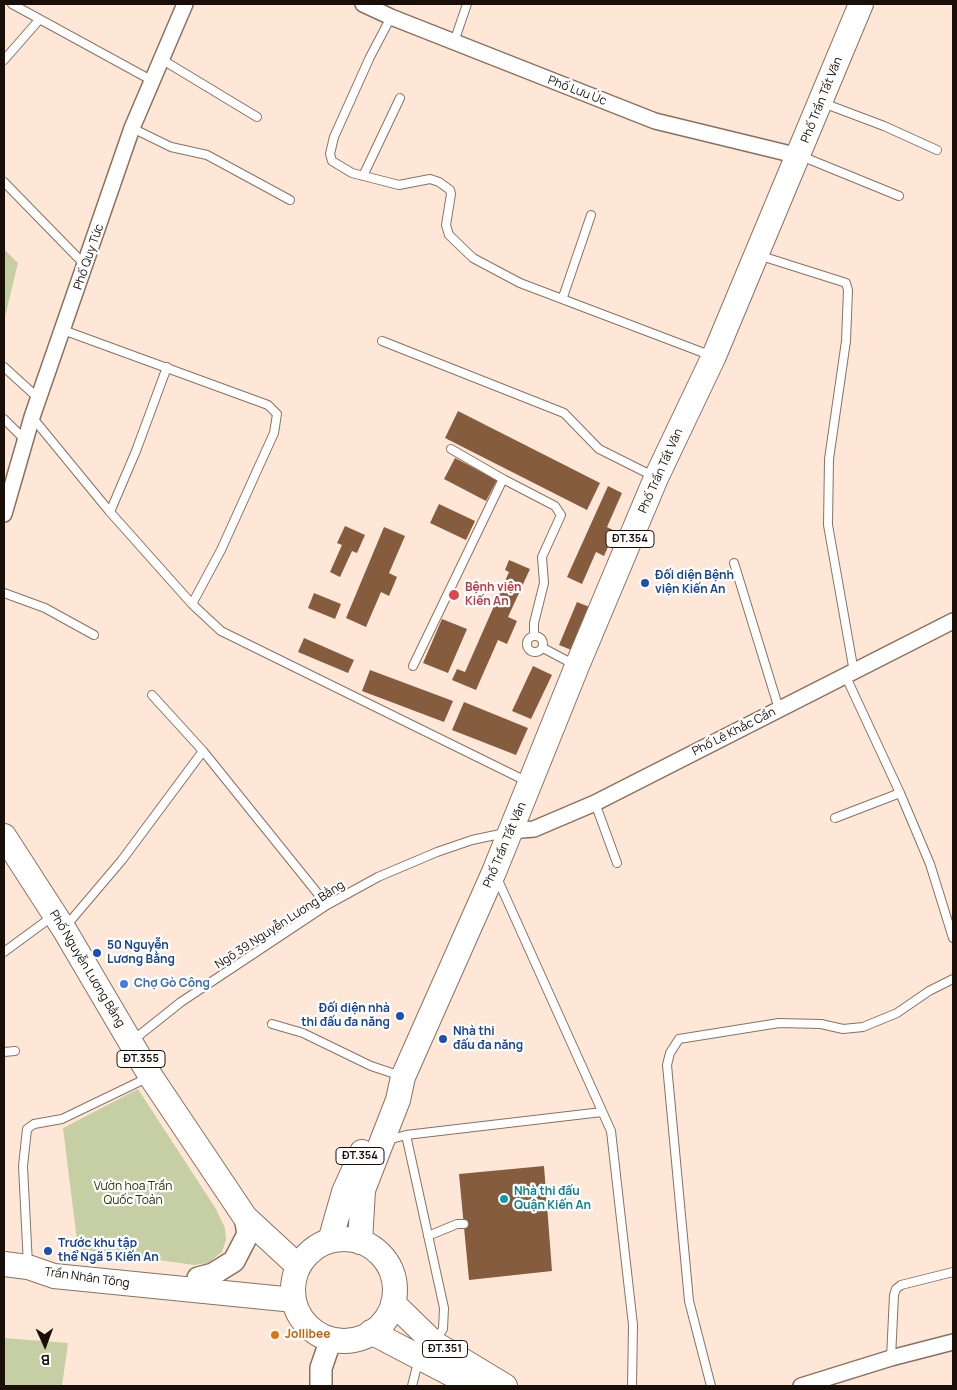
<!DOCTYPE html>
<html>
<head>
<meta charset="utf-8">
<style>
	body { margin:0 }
	#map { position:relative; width:957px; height:1390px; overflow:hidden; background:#ffe7d7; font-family:Manrope,sans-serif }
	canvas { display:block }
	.frame { position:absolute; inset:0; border:5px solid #190f08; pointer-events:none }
	.north { position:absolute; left:20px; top:1320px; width:50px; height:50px; -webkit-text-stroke:4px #fff; paint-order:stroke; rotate:178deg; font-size:14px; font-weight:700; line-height:20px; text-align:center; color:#190f08 }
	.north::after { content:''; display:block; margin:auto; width:18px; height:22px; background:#190f08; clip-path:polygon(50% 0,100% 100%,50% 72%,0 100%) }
</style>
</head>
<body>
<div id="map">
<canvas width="957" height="1390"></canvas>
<div class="frame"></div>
<div class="north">B</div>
</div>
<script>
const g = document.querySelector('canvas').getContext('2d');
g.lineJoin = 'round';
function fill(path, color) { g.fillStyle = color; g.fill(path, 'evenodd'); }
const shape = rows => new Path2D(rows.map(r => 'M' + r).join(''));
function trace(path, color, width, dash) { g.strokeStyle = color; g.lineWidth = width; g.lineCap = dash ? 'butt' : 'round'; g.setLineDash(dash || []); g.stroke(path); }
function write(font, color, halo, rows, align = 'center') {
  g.font = font + ' Manrope,sans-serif'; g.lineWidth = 4.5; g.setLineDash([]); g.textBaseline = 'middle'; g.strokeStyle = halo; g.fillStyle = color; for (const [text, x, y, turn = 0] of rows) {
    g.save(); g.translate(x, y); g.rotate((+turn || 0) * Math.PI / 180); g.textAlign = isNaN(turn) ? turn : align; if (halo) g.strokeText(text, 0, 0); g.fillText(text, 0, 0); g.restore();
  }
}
fill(shape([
	[4,249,18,263,4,321],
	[138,1089,216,1209,225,1228,226,1240,222,1252,208,1263,194,1265,78,1249,63,1128],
	[4,1338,68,1343,62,1386,4,1386]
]), '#c6cfa3');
fill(shape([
	[458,411,600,483,587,510,445,438],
	[455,458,497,480,486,501,444,479],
	[608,486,622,493,607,527,615,531,604,556,596,552,582,584,567,577],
	[439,504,475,521,466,540,430,523],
	[345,526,365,535,357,553,352,551,340,577,330,572,342,545,337,543],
	[384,527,405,536,389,573,397,577,389,596,381,592,366,627,346,618],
	[509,560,530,569,508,617,517,621,507,644,498,640,476,690,452,680,457,669,465,672,509,572,505,570],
	[314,593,341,604,335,619,308,608],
	[577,602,592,608,574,651,559,645],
	[442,619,467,629,448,673,423,663],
	[304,638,354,660,348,673,298,652],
	[533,666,552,675,531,719,512,711],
	[370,670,453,701,444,722,362,691],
	[464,702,528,728,516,755,452,730],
	[544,1166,552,1271,469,1280,459,1174]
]), '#855d3e');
const service = shape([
	[12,4,151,80],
	[391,17,370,57,334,137,330,154,332,161,352,173,399,185,430,179,439,182,450,190,451,194,446,225,449,235,473,258,520,283,712,356],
	[454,42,467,4],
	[161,59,257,117],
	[4,60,39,20],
	[823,103,884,126,937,150],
	[132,128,171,147,207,155,290,200],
	[801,156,899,196],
	[363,176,400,98],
	[4,182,84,264],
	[758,255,840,281,846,283,848,290,846,341,829,459,828,525,854,672],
	[563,297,591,215],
	[63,330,268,405,277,414,274,433,221,550,192,604],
	[382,341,564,413,599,449,655,477],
	[4,367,38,398],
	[32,417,110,512,192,604,221,631,528,782],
	[4,419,25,440],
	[451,449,503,479],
	[110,512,136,451,167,367],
	[734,563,779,709],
	[4,593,45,608,94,635],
	'527 644a8 8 0 1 1 16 0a8 8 0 1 1-16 0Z',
	[543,648,575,665],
	[413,666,503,479,555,506,561,515,542,557,544,583,534,623,534,636],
	[846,677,900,793,930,864,953,938],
	[152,695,203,751,327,905],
	[595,803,617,863],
	[835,818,900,793],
	[497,878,611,1131,633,1325,632,1386],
	[66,926,122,860,203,751],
	[4,952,53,916],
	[272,1024,303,1033,371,1066,401,1076],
	[132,1041,181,1002,327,905,378,877,437,852,472,840,505,833],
	[4,1052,15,1051],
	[406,1135,444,1308,443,1329,435,1341],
	[388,1140,406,1135,602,1112],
	[428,1236,457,1224,464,1224],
	[28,1265,23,1166,27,1129,34,1124,62,1119,147,1078],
	[891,1358,894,1295,896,1289,901,1285,953,1272],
	[412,1386,416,1370,422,1361],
	[711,1386,689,1301,667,1065,670,1053,679,1039,779,1023,821,1024,843,1029,863,1027,897,1013,929,991,953,979]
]);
const minor = shape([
	[363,4,391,17,655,121,799,156],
	[4,514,32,417,132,128,185,4],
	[510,831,534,829,595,803,953,621],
	[801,1386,891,1358,953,1342]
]);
const secondary = shape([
	[198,1278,213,1274,234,1261,248,1234,245,1217],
	[321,1386,321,1368,331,1339]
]);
const primary = shape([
	[4,836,64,929,151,1077,245,1217,298,1266],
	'293 1290a51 51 0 1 1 102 0a51 51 0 1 1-102 0Z',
	[330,1241,344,1192,362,1152],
	[360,1242,363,1190,398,1100,403,1077,494,872,577,666,656,478,714,356,861,4],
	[4,1264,28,1267,54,1276,294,1300],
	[393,1303,434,1343,505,1386],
	[371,1332,474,1386]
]);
trace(service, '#8a715f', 10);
trace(minor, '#8a715f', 18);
trace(secondary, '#8a715f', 24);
trace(primary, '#8a715f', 26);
trace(service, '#fff', 8);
trace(minor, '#fff', 15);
trace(secondary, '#fff', 21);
trace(primary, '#fff', 24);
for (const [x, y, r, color] of [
	[645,583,5,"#1a4fb4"],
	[454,595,6,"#e0444e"],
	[97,953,5,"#1a4fb4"],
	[124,984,5,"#3f7fe0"],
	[400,1016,5,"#1a4fb4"],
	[443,1039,5,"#1a4fb4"],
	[504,1199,5,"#0f9aa8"],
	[48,1251,5,"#1a4fb4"],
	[275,1335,5,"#e8710a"]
]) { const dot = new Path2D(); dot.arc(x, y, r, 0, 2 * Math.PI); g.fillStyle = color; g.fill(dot); trace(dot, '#fff', 2); }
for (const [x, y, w] of [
	[630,539,48],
	[141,1059,48],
	[360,1156,48],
	[445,1349,45]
]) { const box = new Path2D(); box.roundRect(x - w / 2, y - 8.5, w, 17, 4); g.fillStyle = '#fff'; g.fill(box); trace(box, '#190f08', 1); }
write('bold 11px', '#190f08', null, [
	["ĐT.354",630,539],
	["ĐT.355",141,1059],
	["ĐT.354",360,1156],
	["ĐT.351",445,1349]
]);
write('12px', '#190f08', '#fff', [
	["Phố Lưu Úc",577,91,21],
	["Phố Trần Tất Văn",822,100,-68],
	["Phố Quy Tức",89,257,-71],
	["Phố Trần Tất Văn",661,471,-66],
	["Phố Lê Khắc Cần",734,732,-27],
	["Phố Trần Tất Văn",505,845,-67],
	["Ngõ 39 Nguyễn Lương Bằng",280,925,-33],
	["Phố Nguyễn Lương Bằng",87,969,59],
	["Trần Nhân Tông",87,1278,8]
]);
write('bold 12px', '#164399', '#fff', [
	["Đối diện Bệnh",655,576],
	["viện Kiến An",655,590],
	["50 Nguyễn",107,946],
	["Lương Bằng",107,960],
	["Đối diện nhà",390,1009,"right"],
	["thi đấu đa năng",390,1023,"right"],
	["Nhà thi",453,1032],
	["đấu đa năng",453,1046],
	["Trước khu tập",58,1244],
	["thể Ngã 5 Kiến An",58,1258]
], 'left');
write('bold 12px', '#be3a42', '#fff', [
	["Bệnh viện",465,588],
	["Kiến An",465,602]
], 'left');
write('bold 12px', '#366cbe', '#fff', [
	["Chợ Gò Công",134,984]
], 'left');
write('12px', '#292f08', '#fff', [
	["Vườn hoa Trần",133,1187],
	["Quốc Toản",133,1201]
]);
write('bold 12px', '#0d838f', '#fff', [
	["Nhà thi đấu",514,1192],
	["Quận Kiến An",514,1206]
], 'left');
write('bold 12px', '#c56008', '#fff', [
	["Jollibee",285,1335]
], 'left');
</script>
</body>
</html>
